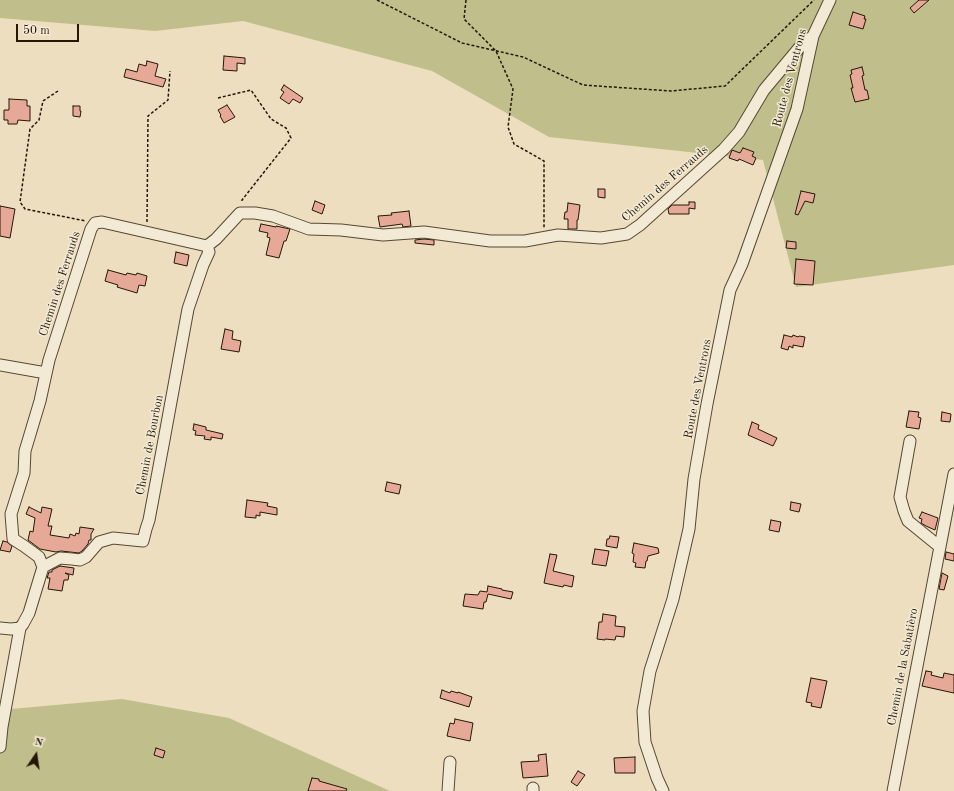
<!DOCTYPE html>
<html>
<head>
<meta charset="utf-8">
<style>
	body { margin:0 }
	#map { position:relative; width:954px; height:791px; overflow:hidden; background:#eddebf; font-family:"Old Standard TT",serif }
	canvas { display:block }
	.north { position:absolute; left:16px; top:735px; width:40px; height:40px; -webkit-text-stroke:3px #f3ead5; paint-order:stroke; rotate:13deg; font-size:11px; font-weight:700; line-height:16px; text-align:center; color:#241706 }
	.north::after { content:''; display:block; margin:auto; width:14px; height:18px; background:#241706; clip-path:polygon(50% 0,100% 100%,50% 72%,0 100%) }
	.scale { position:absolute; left:16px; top:24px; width:63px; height:18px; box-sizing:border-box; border:2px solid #241706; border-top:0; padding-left:5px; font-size:12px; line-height:14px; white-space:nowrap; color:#241706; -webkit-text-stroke:3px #f3ead5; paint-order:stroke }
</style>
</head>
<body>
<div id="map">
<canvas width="954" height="791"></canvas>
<div class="north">N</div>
<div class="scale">50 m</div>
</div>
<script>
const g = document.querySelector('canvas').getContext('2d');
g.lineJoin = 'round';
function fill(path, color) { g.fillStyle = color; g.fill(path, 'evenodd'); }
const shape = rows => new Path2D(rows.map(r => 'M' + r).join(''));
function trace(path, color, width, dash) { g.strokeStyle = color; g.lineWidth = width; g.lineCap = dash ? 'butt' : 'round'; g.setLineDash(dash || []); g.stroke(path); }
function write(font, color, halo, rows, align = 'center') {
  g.font = font + ' "Old Standard TT",serif'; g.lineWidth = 3; g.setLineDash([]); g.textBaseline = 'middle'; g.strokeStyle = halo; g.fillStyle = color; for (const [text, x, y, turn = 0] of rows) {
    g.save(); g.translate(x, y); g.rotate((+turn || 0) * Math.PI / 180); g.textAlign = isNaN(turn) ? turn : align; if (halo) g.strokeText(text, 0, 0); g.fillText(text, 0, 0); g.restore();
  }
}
fill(shape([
	[0,0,954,0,954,265,796,287,763,160,549,137,432,71,243,21,155,31,0,18],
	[122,699,229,718,390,791,0,791,0,710]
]), '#c0bf8c');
const building = shape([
	[919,0,929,0,914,13,910,8,919,0],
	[853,12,865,16,864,19,866,19,863,29,849,25,853,12],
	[224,56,245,58,245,64,237,63,237,71,223,70,224,56],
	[147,61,158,64,155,76,166,79,163,87,124,77,126,69,137,72,139,64,146,66,147,61],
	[862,67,864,75,862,76,865,90,867,90,869,99,855,102,851,88,853,88,850,75,852,74,851,70,862,67],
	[284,85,303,98,300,103,293,99,289,104,280,98,284,92,281,90,284,85],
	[9,99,27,100,27,106,30,106,30,121,18,120,17,124,8,124,8,120,4,120,4,110,9,110,9,99],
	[227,105,235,117,224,123,220,116,221,115,218,110,227,105],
	[73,106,80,106,80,111,81,111,80,117,73,116,73,106],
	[743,148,754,152,752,156,756,158,753,165,739,159,738,161,729,158,732,150,740,153,743,148],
	[598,189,605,189,605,198,598,197,598,189],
	[801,191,815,194,813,203,805,201,798,215,795,214,801,191],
	[315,201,325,205,322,214,312,210,315,201],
	[689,202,695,202,695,209,689,208,689,214,669,214,668,209,672,205,689,205,689,202],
	[568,203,580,205,578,220,577,220,577,229,568,229,568,219,564,219,565,212,567,212,568,203],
	[0,206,15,209,10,238,0,236,0,206],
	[409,211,411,226,403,227,402,224,380,227,378,216,392,215,391,213,409,211],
	[261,224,276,227,276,226,290,229,286,241,284,241,279,258,266,255,270,238,267,237,268,233,259,231,261,224],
	[424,239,434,240,434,245,415,243,415,240,424,239],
	[787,241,796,242,796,249,786,248,787,241],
	[176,252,189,255,187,266,174,263,176,252],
	[796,259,815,261,813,285,794,284,796,259],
	[108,270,126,275,127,273,136,275,137,273,147,276,145,286,139,285,137,293,117,287,118,285,105,281,108,270],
	[225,329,233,331,232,339,241,341,239,352,221,349,225,329],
	[784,335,792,337,793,335,798,337,799,336,805,337,803,347,793,345,793,348,789,346,788,350,781,348,784,335],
	[909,411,919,412,918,417,921,418,919,429,906,427,909,411],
	[942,412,951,414,950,422,941,421,942,412],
	[752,422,759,425,758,429,777,438,773,446,748,435,752,422],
	[194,424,206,427,206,430,223,434,222,439,211,437,211,440,204,439,205,436,195,435,196,431,193,430,194,424],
	[387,482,401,485,399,494,385,491,387,482],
	[247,500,268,503,267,506,277,508,277,515,260,512,260,516,256,515,256,518,245,517,247,500],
	[791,502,801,504,799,512,790,510,791,502],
	[29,507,41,513,42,507,52,509,48,526,52,526,50,535,69,538,70,534,75,536,76,533,79,534,80,527,94,529,91,534,91,540,89,540,88,544,82,551,79,553,61,551,56,552,40,549,28,540,30,531,33,532,35,518,26,514,29,507],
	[922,512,938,518,935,530,926,526,921,523,922,519,919,518,922,512],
	[771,520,781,522,779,532,769,530,771,520],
	[610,536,619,537,617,548,606,546,607,539,609,539,610,536],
	[3,541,7,542,12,546,10,552,0,550,3,541],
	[634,543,658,548,659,553,648,556,647,561,646,561,645,568,635,567,636,563,633,562,634,554,632,553,634,543],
	[595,549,609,551,606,566,592,564,595,549],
	[946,552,954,554,954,561,945,559,946,552],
	[550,554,557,555,553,571,574,576,572,587,564,585,563,587,544,583,550,554],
	[60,566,74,568,73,575,65,573,69,575,68,580,64,580,62,591,48,589,50,578,47,578,49,572,52,572,52,570,60,566],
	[942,573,948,576,944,590,939,589,942,573],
	[488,586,502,589,502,590,513,592,511,599,488,594,486,602,484,602,483,609,463,606,465,594,478,595,480,591,487,592,488,586],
	[603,614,616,616,615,626,625,627,624,637,616,636,615,640,605,639,605,640,597,639,599,622,602,622,603,614],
	[926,671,932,672,931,675,943,678,944,673,954,675,954,693,922,686,926,671],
	[811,678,827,681,821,708,811,706,812,703,806,702,811,678],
	[442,690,450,693,451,691,458,693,458,692,472,697,469,707,440,698,442,690],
	[455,719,473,723,470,741,447,736,450,723,454,724,455,719],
	[156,748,165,751,163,758,154,755,156,748],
	[546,754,548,776,523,778,521,762,539,761,538,755,546,754],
	[635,757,635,773,615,773,614,758,635,757],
	[578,771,585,775,577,786,571,782,578,771],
	[312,778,319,779,319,781,347,789,346,791,308,791,312,778]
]);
fill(building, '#e6a998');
trace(building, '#241706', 1);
const minor = shape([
	[0,365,46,373],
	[910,441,900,497,904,511,908,521,940,547],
	[43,567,60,558,72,559,80,560,86,557,99,542,113,538,143,541,146,529,149,520,164,440,188,309,203,265,209,252,207,246],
	[0,628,11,629,20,628],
	[0,747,2,727,20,628,23,624,29,613,43,567,39,557,24,546,13,539,11,514,24,473,25,451,40,401,49,360,91,229,95,223,102,222,207,246,216,239,240,213,255,213,273,216,309,229,341,230,383,235,424,232,490,241,525,241,558,235,601,238,627,234,640,225,724,149,739,132,764,90,799,48,813,36],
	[533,788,533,791],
	[448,791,450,762],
	[663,791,657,778,645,742,643,711,650,671,673,599,689,529,694,479,707,404,730,290,742,264,797,109,813,36,830,0],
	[893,791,954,474]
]);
trace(minor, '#564934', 13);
trace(shape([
	[377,0,462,43,523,57,583,85,671,91,725,86,814,0],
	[466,0,464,19,496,51,513,89,508,127,514,144,544,161,544,228],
	[58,91,43,101,39,120,30,129,20,202,25,209,86,221],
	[218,98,251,90,271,119,286,128,291,138,242,200,242,203],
	[147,222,148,116,168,100,170,71]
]), '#241706', 1.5, [3, 2]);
trace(minor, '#f3ead5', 11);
write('12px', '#241706', '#f3ead5', [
	["Route des Ventrons",790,78,-75],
	["Chemin des Ferrauds",665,184,-41],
	["Chemin des Ferrauds",60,284,-72],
	["Route des Ventrons",698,389,-79],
	["Chemin de Bourbon",150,445,-79],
	["Chemin de la Sabatièro",903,667,-79]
]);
</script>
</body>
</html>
